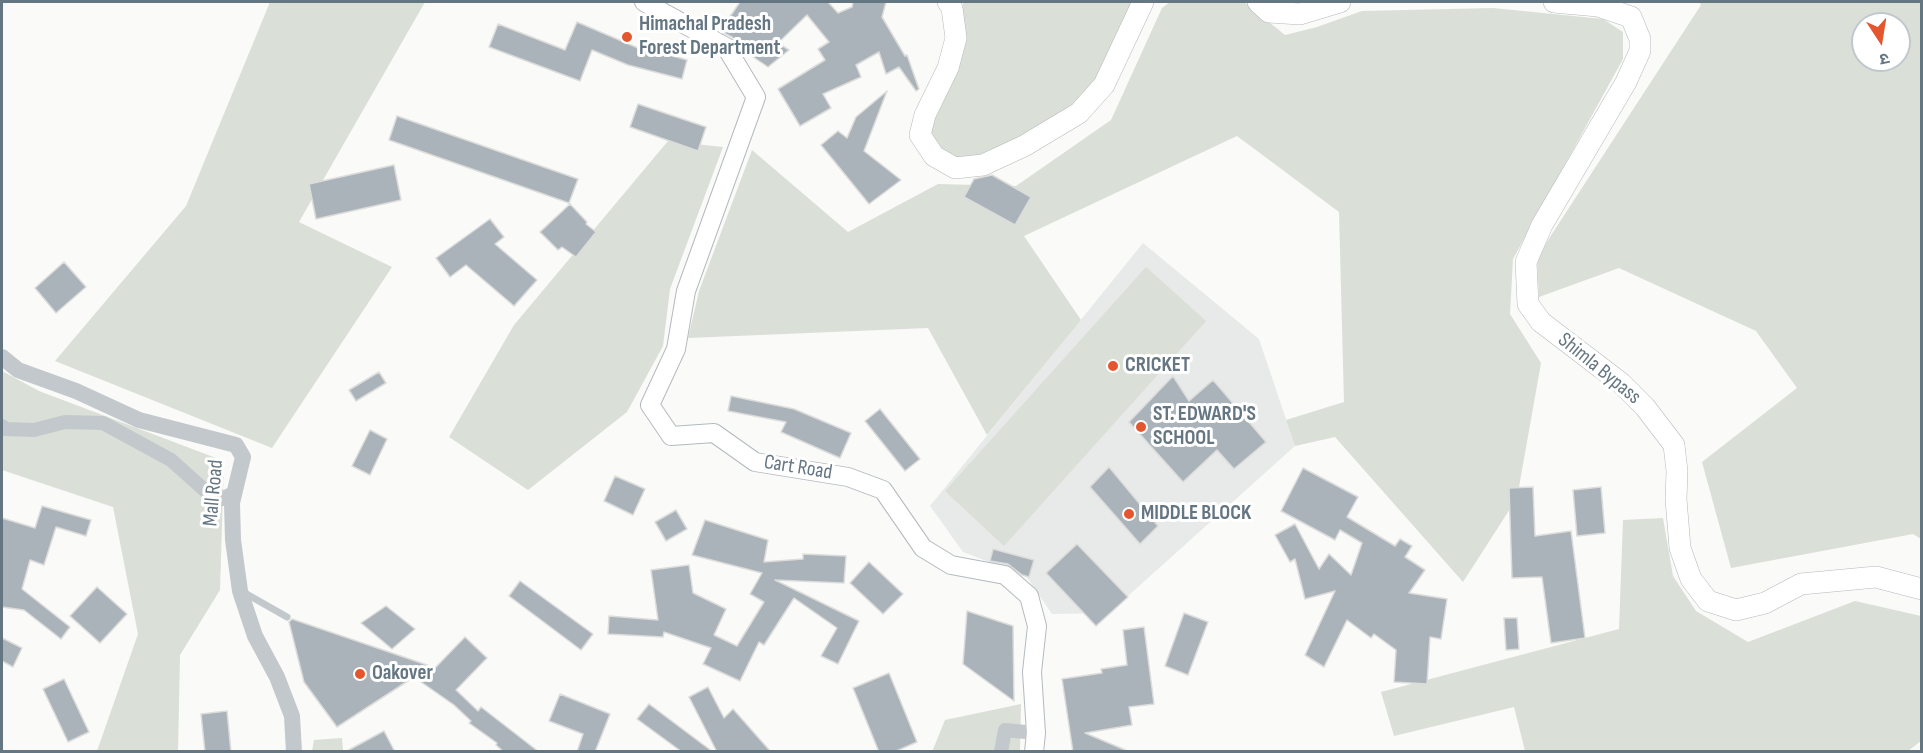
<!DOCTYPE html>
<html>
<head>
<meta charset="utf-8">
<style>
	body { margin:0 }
	#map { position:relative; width:1923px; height:753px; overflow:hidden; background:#fafaf8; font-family:"Sofia Sans Condensed","Noto Sans Devanagari",sans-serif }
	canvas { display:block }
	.frame { position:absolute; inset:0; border:3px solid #657683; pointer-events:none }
	.north { position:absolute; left:1851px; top:12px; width:60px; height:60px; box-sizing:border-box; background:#fff; border:2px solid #c1c8cd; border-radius:50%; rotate:168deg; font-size:16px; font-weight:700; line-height:24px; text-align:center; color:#657683 }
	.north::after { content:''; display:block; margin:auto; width:21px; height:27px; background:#e4572e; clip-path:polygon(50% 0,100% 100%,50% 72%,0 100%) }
</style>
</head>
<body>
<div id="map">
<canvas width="1923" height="753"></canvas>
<div class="frame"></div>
<div class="north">उ</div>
</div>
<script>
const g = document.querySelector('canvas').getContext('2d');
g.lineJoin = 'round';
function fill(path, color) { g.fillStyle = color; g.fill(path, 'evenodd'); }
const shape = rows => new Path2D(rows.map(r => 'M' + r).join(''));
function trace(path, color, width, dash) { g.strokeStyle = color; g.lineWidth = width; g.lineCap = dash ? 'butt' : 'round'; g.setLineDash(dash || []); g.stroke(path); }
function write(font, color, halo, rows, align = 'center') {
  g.font = font + ' "Sofia Sans Condensed",sans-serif'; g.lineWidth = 6; g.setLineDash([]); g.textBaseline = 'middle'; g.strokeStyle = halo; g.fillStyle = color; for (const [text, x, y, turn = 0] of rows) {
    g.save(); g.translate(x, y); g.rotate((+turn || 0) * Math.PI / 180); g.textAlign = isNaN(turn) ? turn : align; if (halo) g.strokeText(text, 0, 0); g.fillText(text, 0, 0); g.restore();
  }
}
fill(shape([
	[1143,243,1259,339,1295,446,1109,613,1052,614,1026,576,963,552,930,506]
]), '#e8e9e9');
fill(shape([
	[270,2,425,2,299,222,392,267,272,448,55,361,186,206],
	[963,2,1137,2,1098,82,1074,109,981,160,954,161,926,133,962,39],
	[1170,2,1244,2,1285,35,1317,27,1362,11,1493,8,1603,19,1623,32,1623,59,1513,259,1510,314,1541,363,1517,498,1463,582,1335,437,1295,446,1286,420,1344,402,1339,212,1237,136,1024,236,1081,320,987,435,928,328,688,338,699,291,752,150,848,232,938,184,1016,186,1111,120,1162,8],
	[1699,2,1921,2,1921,539,1913,534,1731,568,1702,462,1797,388,1756,331,1619,268,1539,297,1537,257,1701,5],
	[1863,24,1899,24,1899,60,1863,60],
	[668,141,723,147,670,289,663,346,627,412,528,490,449,437,514,325],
	[1146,267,1206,321,1004,546,945,491],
	[2,371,39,391,224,461,220,590,180,655,178,751,97,751,138,634,113,507,2,470],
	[1663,518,1673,576,1696,611,1748,642,1855,601,1921,616,1921,741,1908,751,1525,751,1514,707,1394,736,1381,692,1619,629,1623,520],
	[1021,704,1020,751,932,752,945,720],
	[342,738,343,751,312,751,314,740]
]), '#dadfd7');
const building = shape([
	[740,2,828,2,838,13,852,7,853,2,886,2,882,17,905,56,907,55,919,89,916,91,899,67,886,74,879,52,856,65,861,77,823,94,831,108,800,126,778,89,825,60,818,49,829,42,807,15,778,43,789,50,768,67,740,48,732,37,720,31,740,2],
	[577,22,638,48,639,46,687,60,682,79,628,65,592,50,580,81,489,47,498,24,565,50,577,22],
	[887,91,864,151,901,180,869,204,821,145,838,131,847,138,856,117,887,91],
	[638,104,706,127,698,151,630,127,638,104],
	[397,116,578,179,569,203,389,140,397,116],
	[394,165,401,200,316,219,309,184,394,165],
	[992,175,1031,197,1015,225,964,197,974,179,992,175],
	[570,204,587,222,586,224,596,232,576,257,562,247,558,250,540,232,570,204],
	[490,219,504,237,495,244,537,280,514,306,466,265,450,277,436,258,490,219],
	[64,262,86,287,56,313,35,288,64,262],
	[379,372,386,383,356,401,349,390,379,372],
	[1173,376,1189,401,1213,380,1266,442,1234,469,1217,450,1183,482,1129,422,1173,376],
	[731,396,794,409,851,433,840,458,781,432,786,422,728,411,731,396],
	[880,409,920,459,905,471,865,421,880,409],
	[370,430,387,439,370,475,352,466,370,430],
	[1109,467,1158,526,1140,544,1090,487,1109,467],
	[1303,468,1358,497,1347,517,1395,546,1400,539,1412,546,1405,557,1425,570,1409,593,1447,599,1441,639,1430,637,1427,684,1394,682,1396,650,1374,634,1371,638,1347,620,1324,667,1305,655,1335,591,1305,599,1295,559,1290,562,1275,535,1295,524,1319,569,1329,554,1351,575,1362,543,1340,530,1335,540,1281,511,1303,468],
	[615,476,645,489,633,515,604,501,615,476],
	[1533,487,1535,536,1571,531,1585,638,1551,643,1542,577,1512,578,1509,488,1533,487],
	[1601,487,1605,533,1577,536,1573,490,1601,487],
	[42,506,91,520,86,536,56,527,44,565,30,560,22,589,70,627,61,639,24,610,2,607,2,518,35,528,42,506],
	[676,510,687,529,666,541,655,522,676,510],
	[705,520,768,540,764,562,803,559,803,554,846,556,844,583,775,580,859,621,838,664,821,656,837,628,794,598,764,645,759,642,740,681,703,664,711,648,664,632,663,637,608,634,609,616,658,620,651,570,689,565,693,593,726,609,714,635,737,646,764,602,750,594,762,573,692,555,705,520],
	[1077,544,1128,597,1096,626,1046,573,1077,544],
	[993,549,1034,560,1029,577,1022,575,1008,564,990,561,993,549],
	[869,562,903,594,883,614,850,583,869,562],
	[520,581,593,634,581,650,509,596,520,581],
	[97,587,127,614,100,643,70,616,97,587],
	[386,606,415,629,392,649,361,623,386,606],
	[967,611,1013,626,1014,701,963,664,967,611],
	[1184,613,1208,622,1188,675,1165,666,1184,613],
	[1504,618,1517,618,1519,649,1506,650,1504,618],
	[292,619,433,667,436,667,465,637,487,658,456,690,478,711,481,707,539,752,504,752,496,745,497,743,469,723,471,721,454,705,414,677,337,727,304,682,289,622,292,619],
	[1144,627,1154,704,1129,707,1132,725,1085,733,1130,752,1073,752,1062,679,1102,673,1101,669,1127,665,1123,630,1144,627],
	[2,638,22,648,13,667,2,661,2,638],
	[889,673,917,742,894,752,879,752,853,688,889,673],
	[64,679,89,732,68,742,43,689,64,679],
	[708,687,724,718,733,709,771,752,717,752,689,697,708,687],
	[560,694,610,714,595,752,577,752,583,734,549,721,560,694],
	[649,704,713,752,682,752,637,719,649,704],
	[227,711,231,752,205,752,201,714,227,711],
	[384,731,395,752,345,752,384,731]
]);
fill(building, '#aab3b9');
trace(building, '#dcdcda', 1.5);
const secondary = shape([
	[644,2,726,47,756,97,686,291,676,349,650,405,671,436,714,433,755,462,848,477,883,490,923,548,951,565,1005,575,1029,596,1037,626,1032,672,1036,733,1034,752]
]);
const trunk = shape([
	[948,2,952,8,956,38,948,68,925,115,920,135,934,156,955,168,983,165,1024,146,1079,113,1104,85,1143,2],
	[1258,2,1269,12,1300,14,1340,2],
	[1554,2,1598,6,1631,17,1640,39,1640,51,1626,82,1542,225,1526,262,1528,304,1541,322,1621,383,1645,407,1674,445,1677,471,1676,499,1680,548,1691,579,1708,601,1736,610,1765,603,1801,584,1876,577,1922,589]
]);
trace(secondary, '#b3babf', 20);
trace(trunk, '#b4b9bd', 22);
trace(shape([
	[243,592,287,617]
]), '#c3c8cc', 7);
trace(shape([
	[2,426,5,429,34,430,65,422,103,423,171,460,209,494,222,499,235,492],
	[1001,752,1005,730,1036,733]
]), '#c3c8cc', 14);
trace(shape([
	[2,357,18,370,76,391,139,420,236,445,243,457,232,503,233,540,240,591,255,636,277,677,292,716,294,752]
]), '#c3c8cc', 16);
trace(secondary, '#fff', 18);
trace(trunk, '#fff', 21);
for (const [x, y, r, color] of [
	[627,37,6,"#e4572e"],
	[1113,366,6,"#e4572e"],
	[1141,427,6,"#e4572e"],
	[1129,514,6,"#e4572e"],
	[360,674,6,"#e4572e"]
]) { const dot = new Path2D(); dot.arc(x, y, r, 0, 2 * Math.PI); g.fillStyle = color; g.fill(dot); trace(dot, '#fff', 2); }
write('bold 21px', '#657683', '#fff', [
	["Himachal Pradesh",639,25],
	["Forest Department",639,49],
	["CRICKET",1125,366],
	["ST. EDWARD'S",1153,415],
	["SCHOOL",1153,439],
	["MIDDLE BLOCK",1141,514],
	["Oakover",372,674]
], 'left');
write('21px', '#657683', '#fff', [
	["Shimla Bypass",1599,369,39],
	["Cart Road",798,468,9],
	["Mall Road",214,493,-85]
]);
</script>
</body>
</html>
